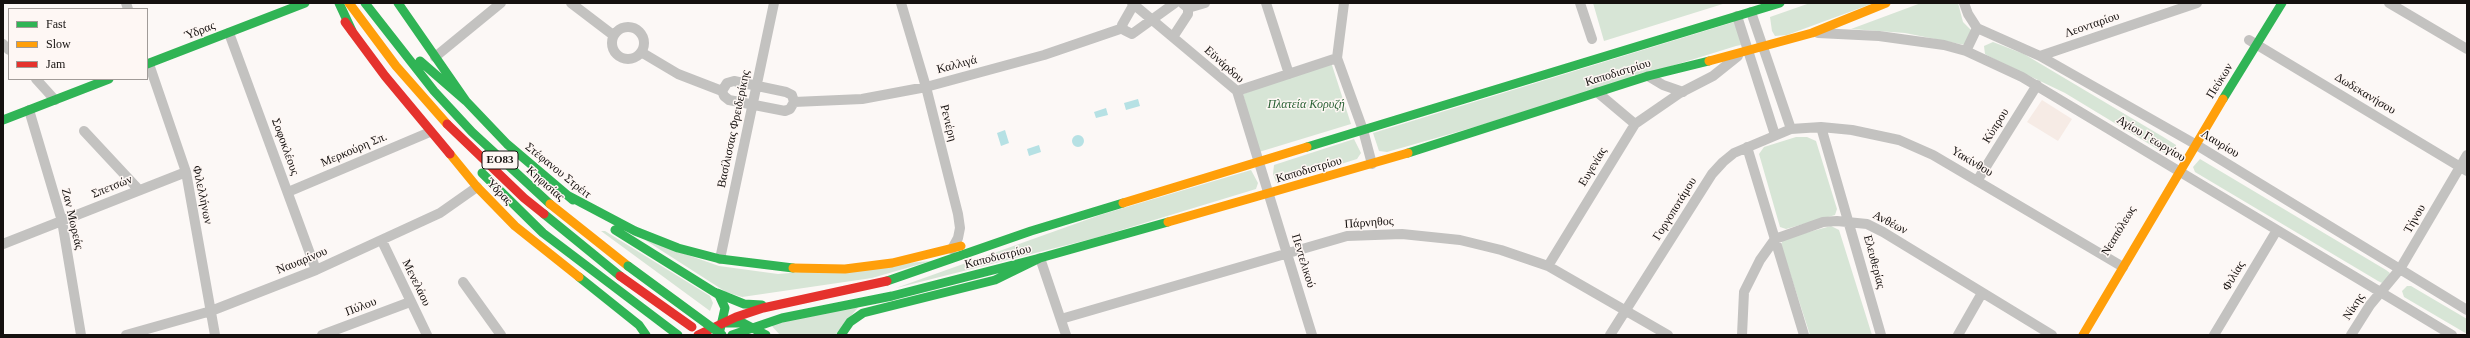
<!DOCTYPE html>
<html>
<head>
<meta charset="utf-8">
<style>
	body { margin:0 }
	#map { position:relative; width:2470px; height:338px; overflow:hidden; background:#fcf8f6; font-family:"Times New Roman",serif }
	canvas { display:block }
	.frame { position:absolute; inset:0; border:4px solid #15110f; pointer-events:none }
	.legend { position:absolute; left:8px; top:8px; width:140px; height:72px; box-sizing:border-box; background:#fef7f4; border:1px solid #a19b98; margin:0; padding:5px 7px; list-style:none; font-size:12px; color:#15110f }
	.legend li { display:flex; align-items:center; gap:8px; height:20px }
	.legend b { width:20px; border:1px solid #a19b98 }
</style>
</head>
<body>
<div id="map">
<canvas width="2470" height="338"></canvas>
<div class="frame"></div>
<ul class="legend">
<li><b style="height:5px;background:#30b455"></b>Fast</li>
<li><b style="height:5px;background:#ff9f0a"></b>Slow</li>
<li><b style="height:5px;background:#e5322d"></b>Jam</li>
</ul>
</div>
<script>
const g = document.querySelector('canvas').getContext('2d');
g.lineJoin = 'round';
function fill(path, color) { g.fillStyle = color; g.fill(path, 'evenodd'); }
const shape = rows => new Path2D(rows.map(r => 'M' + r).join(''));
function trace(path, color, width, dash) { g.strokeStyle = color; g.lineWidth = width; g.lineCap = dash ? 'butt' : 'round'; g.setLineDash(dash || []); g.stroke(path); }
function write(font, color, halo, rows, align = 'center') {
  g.font = font + ' "Times New Roman",serif'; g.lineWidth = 3; g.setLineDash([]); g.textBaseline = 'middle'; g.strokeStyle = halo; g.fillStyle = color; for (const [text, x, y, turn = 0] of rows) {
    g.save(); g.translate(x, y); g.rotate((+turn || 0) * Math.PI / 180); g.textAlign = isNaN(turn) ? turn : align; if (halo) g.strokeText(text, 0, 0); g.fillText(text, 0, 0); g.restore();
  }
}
fill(shape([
	[2042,100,2072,119,2058,141,2027,122]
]), '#f6ebe5');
fill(shape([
	[1593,3,1726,3,1604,41],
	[1810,3,1874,3,1787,35,1775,36,1772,31,1770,17],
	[1921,3,1958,3,1963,22,1972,31,1965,45,1905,33,1851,29],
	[1734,22,1741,41,1741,45,1736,46,1478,126,1387,152,1379,151,1373,133],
	[1993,42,2024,54,2165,138,2176,145,2174,154,2164,153,2065,93,1990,57,1985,54,1984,46],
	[1331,62,1351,124,1259,152,1243,94],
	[1796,137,1807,137,1816,141,1837,209,1835,215,1786,229,1780,227,1759,154,1764,147],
	[1354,139,1361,153,1357,159,1280,183,1276,182,1273,174,1274,165],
	[2200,159,2386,270,2390,273,2388,277,2382,283,2378,281,2195,172,2193,167],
	[1251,170,1258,183,1256,189,1095,238,896,288,1100,215],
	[1831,226,1839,230,1872,335,1810,335,1781,245,1783,239],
	[601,231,605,231,710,296,713,303,710,311],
	[645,240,719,266,778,274,931,261,872,278,742,297,726,292],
	[2411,286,2467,319,2467,334,2404,297,2402,291,2407,286],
	[861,304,835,335,780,335,769,323]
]), '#d7e5d6');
fill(shape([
	[1138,99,1140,106,1126,110,1124,103],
	[1106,108,1108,115,1096,118,1094,112],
	[1005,130,1009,143,1001,146,997,133],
	'1072 141a6 6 0 1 1 12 0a6 6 0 1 1-12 0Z',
	[1039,145,1041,152,1029,156,1027,149]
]), '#b6e1e4');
trace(shape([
	[126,3,128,9],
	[571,3,613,35],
	[901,3,926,87,958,214,960,228,958,238,952,249],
	[1132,3,1237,91,1312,335],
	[1266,3,1289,74],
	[1344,3,1337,58,1363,130,1372,164],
	[1580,3,1592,39],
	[1964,3,1968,14,1977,28,2040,56,2195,144,2467,310],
	[2389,3,2467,49],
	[1134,4,1122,25,1124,30,1132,34,1175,3],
	[1188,8,1205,3],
	[1751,12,1791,129],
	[1737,16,1775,135],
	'612 43a16 16 0 1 1 32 0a16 16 0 1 1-32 0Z',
	[229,33,316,270],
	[1818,33,1879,36,1944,45,1966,51,2022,77,2452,335],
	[1173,37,1188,14,1188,8,1182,3],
	[2249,40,2467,171],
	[3,44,9,50],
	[1966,51,1977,28],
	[641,52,678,74,722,91,724,96,729,100,785,111,790,109,794,102,862,99,926,87,1044,55,1123,28],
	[2040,56,2197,3],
	[435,57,501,3],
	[149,64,186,172,215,335],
	[1648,76,1663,85,1683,92],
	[36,79,55,100],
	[722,91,727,83,734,81,786,92,792,95,794,102],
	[1237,91,1337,58],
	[1597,92,1635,124],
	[29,110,62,221,81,335],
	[1821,127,1881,335],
	[84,131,139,190],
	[1747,147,1804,335],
	[1977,181,2037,85],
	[288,192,430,132],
	[382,241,427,335],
	[3,244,186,172],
	[1040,258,1066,335],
	[720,259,774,3],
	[1548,266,1635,124,1680,93,1713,76,1738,56],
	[463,282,501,335],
	[1061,319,1347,236,1402,234,1460,240,1501,250,1548,266,1668,335],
	[126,335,211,311,316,270,440,213,477,187],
	[322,335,410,302],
	[1610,335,1712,174,1723,162,1734,153,1791,129,1821,127,1852,130,1899,140,1933,155,2123,267],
	[1742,335,1744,292,1760,260,1775,239,1823,222,1837,221,1867,224,1883,232,2052,335],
	[1958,335,1982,293],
	[2214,335,2277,230],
	[2351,335,2370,305,2400,269,2467,155]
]), '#c3c2c0', 10);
trace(shape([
	[339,3,352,31],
	[365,3,434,91,472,132,550,204],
	[398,3,466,101,507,144,573,200],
	[420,61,466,101],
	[147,64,305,3],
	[2223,99,2282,3],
	[3,120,109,79],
	[1307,147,1780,3],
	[1408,153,1648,76,1709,61],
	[482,173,543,233,678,335],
	[565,194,635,231,678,248,720,259,793,268],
	[544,214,620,276],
	[615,230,719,295,725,308,720,330],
	[579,277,639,325,646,335],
	[887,281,1031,231,1123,203],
	[717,293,744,304,762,305],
	[723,323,743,323,766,335],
	[732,335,782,318,892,296,1040,258,1168,222],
	[841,335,850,322,863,313,995,280,1040,258]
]), '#30b455', 9);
trace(shape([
	[349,3,396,66,447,124],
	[1709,61,1812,33,1886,3],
	[450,154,477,187,515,226,579,277],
	[1123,203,1307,147],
	[550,204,628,266],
	[1168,222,1408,153],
	[793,268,845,269,892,263,961,246],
	[2083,335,2223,99]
]), '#ff9f0a', 9);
trace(shape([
	[345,22,385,76,450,154],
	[447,124,524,198,544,214],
	[698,335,736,317,763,308,887,281]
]), '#e5322d', 9);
trace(shape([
	[628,266,722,335]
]), '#30b455', 9);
trace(shape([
	[620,276,692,327]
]), '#e5322d', 9);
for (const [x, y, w] of [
	[500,160,36]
]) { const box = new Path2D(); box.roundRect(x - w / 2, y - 9, w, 18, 3); g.fillStyle = '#fef7f4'; g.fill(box); trace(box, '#15110f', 1); }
write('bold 11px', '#15110f', null, [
	["ΕΟ83",500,160]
]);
write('12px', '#15110f', '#fef7f4', [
	["Λεονταρίου",2092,25,-19],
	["Ύδρας",200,31,-21],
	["Καλλιγά",957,65,-15],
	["Εϋνάρδου",1224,65,42],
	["Καποδιστρίου",1618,73,-17],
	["Πεύκων",2220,81,-58],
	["Δωδεκανήσου",2365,94,31],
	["Ρενιέρη",948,123,76],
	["Κύπρου",1996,126,-58],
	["Βασίλισσας Φρειδερίκης",734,129,-78],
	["Αγίου Γεωργίου",2151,139,31],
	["Λαυρίου",2220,144,31],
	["Σοφοκλέους",285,147,70],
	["Μερκούρη Σπ.",354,150,-23],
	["Υακίνθου",1972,162,31],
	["Ευγενίας",1593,167,-59],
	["Καποδιστρίου",1309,170,-16],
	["Στέφανου Στρέιτ",558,171,39],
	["Κηφισίας",545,184,41],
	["Σπετσών",112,187,-22],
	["Ύδρας",499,192,46],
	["Φιλελλήνων",202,195,78],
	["Γοργοποτάμου",1675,209,-58],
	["Ζαν Μωρεάς",72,219,77],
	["Τήνου",2415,219,-60],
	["Πάρνηθος",1369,223,-4],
	["Ανθέων",1890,223,27],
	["Νεαπόλεως",2119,231,-59],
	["Καποδιστρίου",998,257,-14],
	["Ναυαρίνου",302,261,-22],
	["Πεντελικού",1303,261,73],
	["Ελευθερίας",1874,262,75],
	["Φιλίας",2234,276,-59],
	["Μενελάου",416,283,64],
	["Πύλου",361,307,-21],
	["Νίκης",2354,307,-57]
]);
write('italic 12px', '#275f32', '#fef7f4', [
	["Πλατεία Κορυζή",1306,105]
]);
</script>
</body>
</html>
